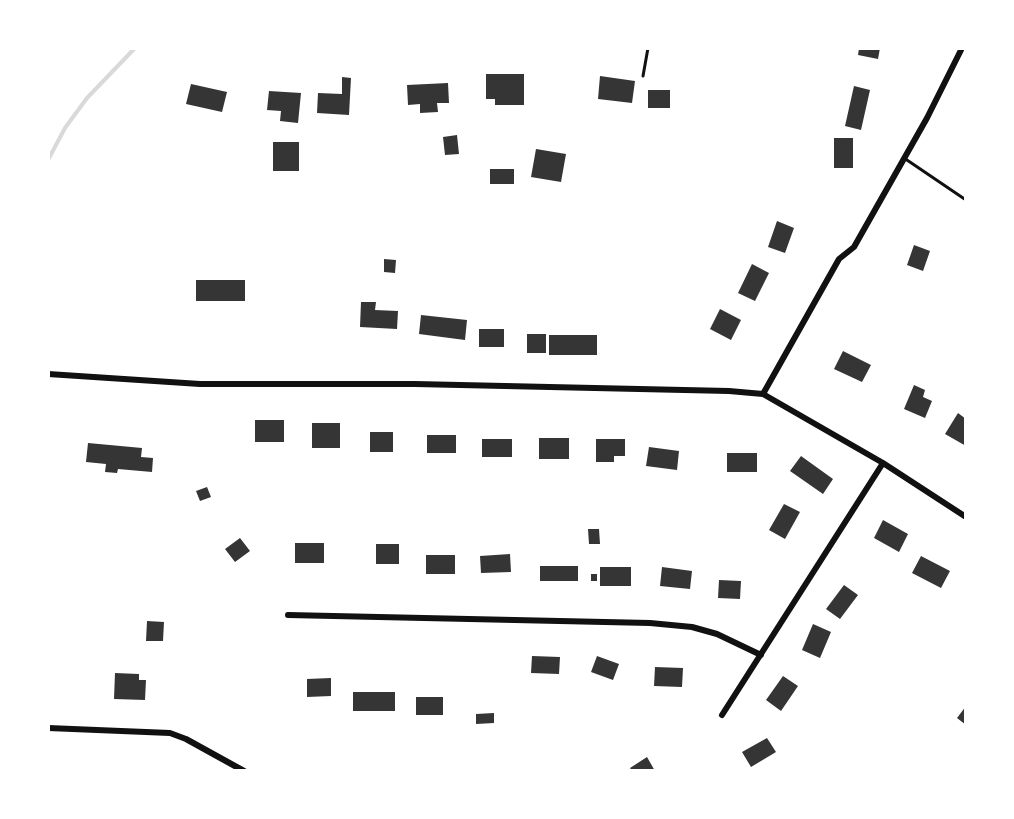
<!DOCTYPE html>
<html>
<head>
<meta charset="utf-8">
<style>
	body { margin:0 }
	#map { position:relative; width:1014px; height:819px; overflow:hidden; background:#fff; font-family:"Space Grotesk",sans-serif }
	canvas { display:block }
	.frame { position:absolute; inset:0; border:50px solid #fff; pointer-events:none }
</style>
</head>
<body>
<div id="map">
<canvas width="1014" height="819"></canvas>
<div class="frame"></div>
</div>
<script>
const g = document.querySelector('canvas').getContext('2d');
g.lineJoin = 'round';
const shape = rows => new Path2D(rows.map(r => 'M' + r).join(''));
function trace(path, color, width, dash) { g.strokeStyle = color; g.lineWidth = width; g.lineCap = dash ? 'butt' : 'round'; g.setLineDash(dash || []); g.stroke(path); }
function fill(path, color) { g.fillStyle = color; g.fill(path, 'evenodd'); }
trace(shape([
	[48,160,65,128,87,98,135,48]
]), '#d9d9d9', 4);
fill(shape([
	[859,48,880,48,878,59,858,55],
	[486,74,524,74,524,105,495,105,495,99,486,99],
	[600,76,635,81,632,103,598,99],
	[342,77,351,78,349,115,317,113,318,93,342,94],
	[448,83,449,103,437,103,438,112,420,113,420,104,408,105,407,85],
	[191,84,227,92,222,112,186,104],
	[854,86,870,90,861,130,845,126],
	[648,90,670,90,670,108,648,108],
	[269,91,301,93,298,123,280,121,281,111,267,110],
	[457,135,459,154,445,155,443,137],
	[834,138,853,138,853,168,834,168],
	[273,142,299,142,299,171,273,171],
	[536,149,566,154,561,182,531,177],
	[490,169,514,169,514,184,490,184],
	[777,221,794,228,785,253,768,247],
	[914,245,930,251,923,271,907,265],
	[384,259,396,260,395,273,384,272],
	[752,264,769,273,755,301,738,293],
	[196,280,245,280,245,301,196,301],
	[361,302,376,302,375,310,398,311,397,329,360,327],
	[720,309,741,320,731,340,710,329],
	[421,315,467,320,465,340,419,334],
	[479,329,504,329,504,347,479,347],
	[527,334,546,334,546,353,527,353],
	[549,335,597,335,597,355,549,355],
	[843,351,871,365,862,382,834,369],
	[914,385,925,390,923,397,932,401,925,418,904,409],
	[958,413,966,419,966,446,945,434],
	[255,420,284,420,284,442,255,442],
	[312,423,340,423,340,448,312,448],
	[370,432,393,432,393,452,370,452],
	[427,435,456,435,456,453,427,453],
	[539,438,569,438,569,459,539,459],
	[482,439,512,439,512,457,482,457],
	[596,439,625,439,625,456,614,456,614,462,596,462],
	[88,443,142,448,141,457,153,458,152,472,118,469,117,473,105,472,106,464,86,462],
	[649,447,679,451,677,470,646,466],
	[727,453,757,453,757,472,727,472],
	[801,456,833,479,823,494,790,471],
	[207,487,211,497,200,501,196,491],
	[784,504,800,512,785,539,769,530],
	[883,520,908,534,899,552,874,538],
	[588,529,599,529,600,544,589,544],
	[240,538,250,551,235,562,225,549],
	[295,543,324,543,324,563,295,563],
	[376,544,399,544,399,564,376,564],
	[510,554,511,572,481,573,480,556],
	[426,555,455,555,455,574,426,574],
	[921,556,950,571,941,588,912,573],
	[540,566,578,566,578,581,540,581],
	[600,567,631,567,631,586,600,586],
	[662,567,692,571,690,589,660,586],
	[591,574,597,574,597,581,591,581],
	[719,580,741,581,740,599,718,598],
	[844,585,858,595,840,619,826,609],
	[147,621,164,622,163,641,146,641],
	[813,624,831,632,820,658,802,650],
	[532,656,560,657,559,674,531,673],
	[597,656,619,664,613,680,591,672],
	[655,667,683,668,682,687,654,686],
	[115,673,139,674,139,680,146,680,145,700,114,699],
	[783,676,798,686,781,711,766,700],
	[331,678,331,696,307,697,307,679],
	[353,692,395,692,395,711,353,711],
	[416,697,443,697,443,715,416,715],
	[966,706,966,725,957,718],
	[494,713,494,723,476,724,476,714],
	[767,738,776,752,751,767,742,752],
	[647,757,655,771,632,771,630,768]
]), '#353535');
trace(shape([
	[643,76,648,48],
	[904,158,966,200]
]), '#111', 3);
trace(shape([
	[48,374,200,384,415,384,729,391,763,394,883,463,966,517],
	[763,394,839,259,854,247,927,118,962,48],
	[288,615,650,623,692,627,717,634,761,655],
	[722,715,883,463],
	[48,728,170,733,186,739,244,771]
]), '#111', 6);
</script>
</body>
</html>
